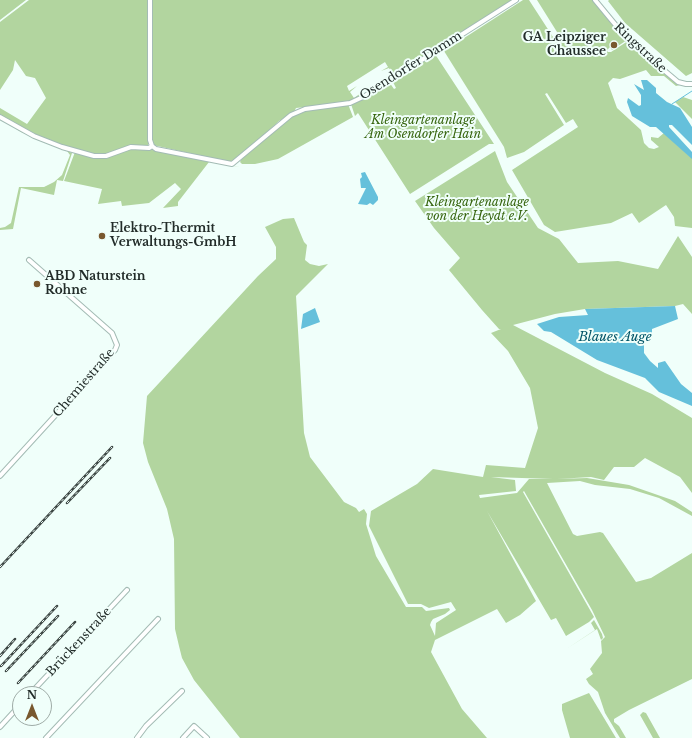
<!DOCTYPE html>
<html>
<head>
<meta charset="utf-8">
<style>
	body { margin:0 }
	#map { position:relative; width:692px; height:738px; overflow:hidden; background:#f0fffa; font-family:"Libre Baskerville",serif }
	canvas { display:block }
	.north { position:absolute; left:12px; top:686px; width:40px; height:40px; box-sizing:border-box; background:#f0fffa; border:1px solid #9eaba6; border-radius:50%; rotate:0deg; font-size:11px; font-weight:700; line-height:16px; text-align:center; color:#222c29 }
	.north::after { content:''; display:block; margin:auto; width:14px; height:18px; background:#79582e; clip-path:polygon(50% 0,100% 100%,50% 72%,0 100%) }
</style>
</head>
<body>
<div id="map">
<canvas width="692" height="738"></canvas>
<div class="north">N</div>
</div>
<script>
const g = document.querySelector('canvas').getContext('2d');
g.lineJoin = 'round';
function fill(path, color) { g.fillStyle = color; g.fill(path, 'evenodd'); }
const shape = rows => new Path2D(rows.map(r => 'M' + r).join(''));
function trace(path, color, width, dash) { g.strokeStyle = color; g.lineWidth = width; g.lineCap = dash ? 'butt' : 'round'; g.setLineDash(dash || []); g.stroke(path); }
function write(font, color, halo, rows, align = 'center') {
  g.font = font + ' "Libre Baskerville",serif'; g.lineWidth = 4; g.setLineDash([]); g.textBaseline = 'middle'; g.strokeStyle = halo; g.fillStyle = color; for (const [text, x, y, turn = 0] of rows) {
    g.save(); g.translate(x, y); g.rotate((+turn || 0) * Math.PI / 180); g.textAlign = isNaN(turn) ? turn : align; if (halo) g.strokeText(text, 0, 0); g.fillText(text, 0, 0); g.restore();
  }
}
fill(shape([
	[0,0,26,0,0,20],
	[29,0,148,0,148,146,136,146,110,154,99,155,69,148,35,135,0,116,0,108,27,124,46,98,35,78,26,76,15,60,13,70,0,90,0,22],
	[151,0,513,0,387,80,385,78,392,74,389,68,381,71,388,67,385,62,347,86,349,91,357,86,350,92,354,98,361,93,361,96,348,102,296,108,294,112,279,121,239,158,229,162,153,145,152,136],
	[523,0,529,0,566,57,558,44,562,40,537,0,594,0,627,40,612,50,610,47,607,50,608,52,611,52,628,41,680,85,676,86,664,76,651,76,646,70,620,79,613,78,608,83,617,108,641,130,644,143,649,148,654,149,659,147,651,140,651,137,658,138,664,133,692,158,692,228,675,226,674,217,666,205,639,223,632,213,611,223,555,232,544,225,512,170,578,127,573,119,566,123,547,93,545,94,564,125,524,152,507,158,504,147,444,51],
	[609,0,692,0,692,73,686,76,625,23,608,1],
	[435,54,494,144,489,144,410,194,358,113,355,116,351,104,389,82,394,89,396,88,392,80],
	[683,97,692,100,692,119,675,102],
	[348,104,353,117,278,159,255,164,242,164,240,162,241,160,281,123,301,111],
	[0,119,34,137,72,153,63,181,57,180,54,195,21,188,13,229,0,230,0,228,5,227,11,223,19,187,44,187,54,182,62,175,70,155,67,151,56,147,21,132],
	[129,149,147,149,240,167,209,162,178,202,178,206,163,208,181,189,175,183,149,203,122,206,121,201,98,204,102,189,64,181,75,152,98,157],
	[495,151,507,182,538,228,559,239,578,263,618,261,658,269,678,236,692,257,692,314,683,304,675,306,585,309,555,314,513,325,605,373,652,394,692,418,692,493,680,477,645,458,634,467,614,467,604,480,591,477,557,479,587,478,629,485,675,501,692,512,692,516,659,498,630,489,595,485,580,481,547,483,573,534,577,536,600,532,603,533,636,582,651,578,692,553,692,679,629,710,614,719,614,722,619,726,626,738,620,738,605,713,598,692,589,684,586,679,593,674,590,669,602,653,601,641,605,637,592,610,524,491,523,492,594,617,589,622,566,636,556,618,551,620,487,511,536,601,520,615,506,623,497,609,435,640,431,652,462,709,487,738,240,738,194,680,182,658,179,646,175,629,174,539,167,509,148,462,143,443,147,396,258,276,276,259,276,247,265,227,283,219,294,218,304,242,307,245,305,260,310,264,319,266,328,264,296,296,304,433,310,457,344,502,356,508,359,512,364,509,367,514,366,524,376,556,406,607,422,607,426,611,449,608,450,610,445,614,433,619,431,622,430,625,435,636,436,623,456,610,451,602,429,608,421,604,408,604,369,526,371,511,417,484,433,469,483,477,486,465,525,468,526,465,538,428,530,388,508,351,491,333,501,329,499,329,482,310,449,270,460,258,434,228,415,201],
	[491,477,553,479,529,479,517,493,480,498,479,495,516,491,515,480],
	[594,620,602,634,603,638,601,640,597,629,568,648,595,630,591,623],
	[589,693,616,738,570,738,562,710,562,704],
	[643,712,646,713,660,738,653,738,640,715]
]), '#b2d59f');
fill(shape([
	[641,80,647,80,656,88,656,93,667,102,680,108,692,127,692,145,672,125,669,125,669,127,692,152,692,159,656,127,650,127,632,116,627,102,628,98,639,106,641,105,641,95,634,84,644,90],
	[365,172,378,197,378,200,373,205,370,203,367,205,358,204,366,188,361,188,360,179,362,177,361,173],
	[675,306,678,319,652,329,652,334,644,342,644,353,650,361,658,368,658,363,665,361,681,384,692,393,692,406,659,392,645,378,597,360,551,332,544,331,537,324,559,317,588,315,585,309],
	[315,308,320,322,301,329,303,314]
]), '#65c0db');
trace(shape([
	[672,104,692,91]
]), '#65c0db', 1);
const minor = shape([
	[150,0,150,140,152,146],
	[595,0,628,40,678,82,686,84,692,84],
	[0,117,34,136,62,147,94,156,106,156,131,147,149,148,152,146],
	[152,146,156,149,232,164,291,115,305,109,350,103,365,96,516,0],
	[0,476,115,350,117,345,112,333,29,260],
	[30,694,127,590],
	[0,727,20,705],
	[46,738,158,619],
	[137,738,146,726,182,691],
	[183,738,194,726,207,738]
]);
trace(minor, '#a3bbb4', 6);
trace(minor, '#fff', 4);
const rail = shape([
	[67,503,110,458],
	[0,567,112,447],
	[0,656,15,639],
	[1,666,57,606],
	[6,671,58,616],
	[18,683,75,622]
]);
trace(rail, '#3b4542', 2.5);
trace(rail, '#f0fffa', 1, [3]);
for (const [x, y, r, color] of [
	[614,45,4,"#79582e"],
	[102,236,4,"#79582e"],
	[37,284,4,"#79582e"]
]) { const dot = new Path2D(); dot.arc(x, y, r, 0, 2 * Math.PI); g.fillStyle = color; g.fill(dot); trace(dot, '#f0fffa', 1.5); }
write('bold 12px', '#222c29', '#f0fffa', [
	["GA Leipziger",606,38,"right"],
	["Chaussee",606,52,"right"],
	["Elektro-Thermit",110,229],
	["Verwaltungs-GmbH",110,243],
	["ABD Naturstein",45,277],
	["Rohne",45,291]
], 'left');
write('12px', '#222c29', '#f0fffa', [
	["Ringstraße",640,48,43],
	["Osendorfer Damm",411,66,-32],
	["Chemiestraße",84,383,-49],
	["Brückenstraße",79,642,-47]
]);
write('italic 12px', '#36650e', '#f0fffa', [
	["Kleingartenanlage",423,121],
	["Am Osendorfer Hain",423,135],
	["Kleingartenanlage",477,203],
	["von der Heydt e.V.",477,217]
]);
write('italic 13px', '#025568', '#f0fffa', [
	["Blaues Auge",615,337]
]);
</script>
</body>
</html>
